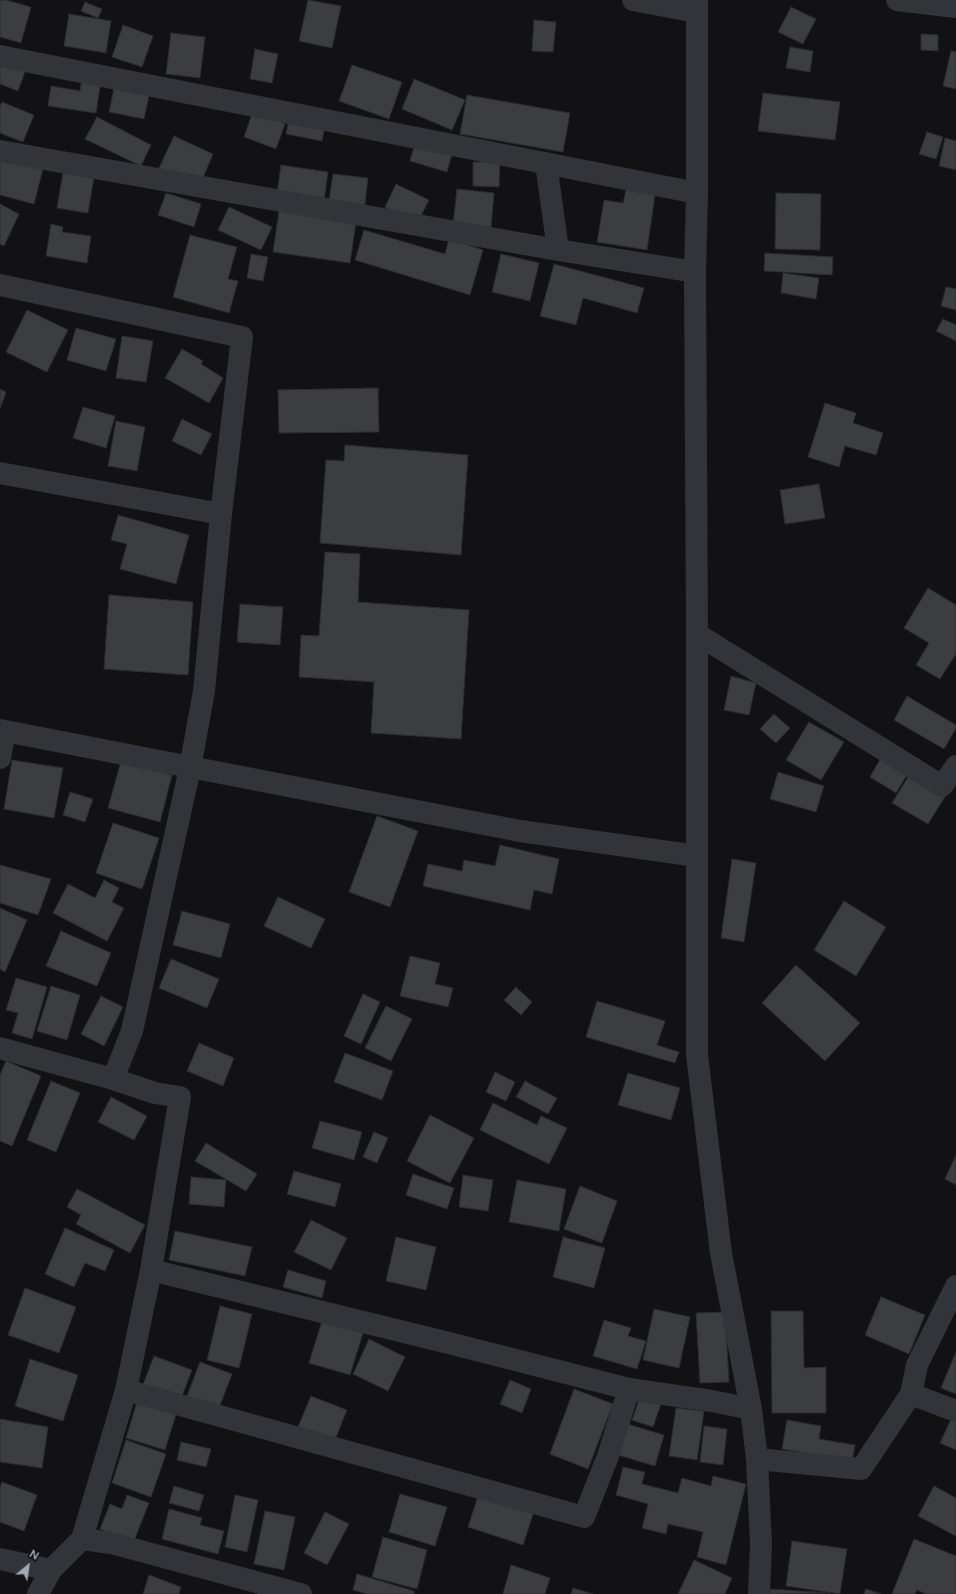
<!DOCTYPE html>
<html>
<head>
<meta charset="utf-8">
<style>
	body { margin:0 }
	#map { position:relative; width:956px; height:1594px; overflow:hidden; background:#121214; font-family:Figtree,sans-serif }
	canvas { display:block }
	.north { position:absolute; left:8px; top:1546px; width:40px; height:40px; -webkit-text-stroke:3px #0d0d0f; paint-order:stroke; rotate:29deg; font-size:11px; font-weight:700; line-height:16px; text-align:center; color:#a3a8b5 }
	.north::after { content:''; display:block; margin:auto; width:14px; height:18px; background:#a3a8b5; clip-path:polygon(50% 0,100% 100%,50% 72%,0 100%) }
</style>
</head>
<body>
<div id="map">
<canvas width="956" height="1594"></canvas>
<div class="north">N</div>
</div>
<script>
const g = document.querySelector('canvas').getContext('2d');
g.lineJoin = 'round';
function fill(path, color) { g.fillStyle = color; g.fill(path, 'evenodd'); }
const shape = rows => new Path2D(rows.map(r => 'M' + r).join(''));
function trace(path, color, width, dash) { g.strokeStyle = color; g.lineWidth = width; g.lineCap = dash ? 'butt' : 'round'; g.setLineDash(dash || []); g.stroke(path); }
const building = shape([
	[0,0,6,0,31,7,21,43,0,37,0,0],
	[308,0,341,6,332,48,299,41,308,0],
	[85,2,102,9,98,18,81,11,85,2],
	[791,7,816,19,803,44,778,32,791,7],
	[69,14,111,21,106,53,64,46,69,14],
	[534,20,556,22,553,52,532,51,534,20],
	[123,25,153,36,142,67,112,57,123,25],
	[171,33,205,37,200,78,166,74,171,33],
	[921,34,938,35,938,51,921,50,921,34],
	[790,47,813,51,810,72,786,68,790,47],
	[255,49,278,54,272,83,250,79,255,49],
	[951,51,956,52,956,89,943,86,951,51],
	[0,58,26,69,18,91,0,84,0,58],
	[352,65,402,82,389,119,339,101,352,65],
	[82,78,101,81,96,113,48,106,51,86,80,91,82,78],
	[116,79,151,87,144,119,109,112,116,79],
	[414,79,465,100,452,130,402,109,414,79],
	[763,93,840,102,835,140,758,131,763,93],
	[467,95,570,113,563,152,460,134,467,95],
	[2,102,34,115,23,142,0,133,0,106,2,102],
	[253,111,285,124,276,149,244,137,253,111],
	[97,117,151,145,141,166,85,139,97,117],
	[289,119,325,126,322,141,286,134,289,119],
	[927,132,943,137,936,159,919,154,927,132],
	[174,136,213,154,200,185,159,168,174,136],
	[945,138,956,141,956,170,939,166,945,138],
	[415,143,452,154,447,172,410,161,415,143],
	[0,158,43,169,34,204,0,195,0,158],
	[473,162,500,162,499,187,473,186,473,162],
	[281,165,328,172,324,201,277,194,281,165],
	[63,172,94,177,88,213,57,208,63,172],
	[333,174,368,178,364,213,328,208,333,174],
	[396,184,429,200,417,224,385,207,396,184],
	[457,189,494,193,491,227,453,224,457,189],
	[626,190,655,195,647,250,597,242,604,200,623,203,626,190],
	[166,193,201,204,194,227,158,215,166,193],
	[776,193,821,194,820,250,775,249,776,193],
	[0,204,19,214,4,246,0,244,0,204],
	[229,207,272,227,261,250,218,230,229,207],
	[279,211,356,222,350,263,273,252,279,211],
	[51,224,63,227,62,232,91,236,87,263,46,256,51,224],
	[364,230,445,254,449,239,483,250,470,295,355,260,364,230],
	[190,235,237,247,228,279,238,281,229,313,173,297,190,235],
	[765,253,833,257,832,275,764,271,765,253],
	[251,254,268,257,263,281,247,278,251,254],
	[501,254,539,263,530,301,492,292,501,254],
	[554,264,644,288,637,313,583,298,576,325,540,316,554,264],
	[783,273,819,278,816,299,781,293,783,273],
	[946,287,956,289,956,310,941,306,946,287],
	[27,310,68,330,47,372,6,352,27,310],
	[943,319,956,325,956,341,936,331,943,319],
	[76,328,116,339,106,371,67,360,76,328],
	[122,336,153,341,146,382,116,378,122,336],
	[182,349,203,361,201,364,223,378,209,403,165,378,182,349],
	[378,388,379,432,279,433,278,390,378,388],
	[0,389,6,392,0,409,0,389],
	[825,403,856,413,853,423,883,433,876,455,845,446,839,467,808,457,825,403],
	[83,407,115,416,106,448,73,438,83,407],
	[182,419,212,434,201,455,172,441,182,419],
	[116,421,145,427,137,471,108,466,116,421],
	[345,445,468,455,461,555,320,543,326,460,344,461,345,445],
	[819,484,825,518,785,524,780,490,819,484],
	[118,515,189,535,176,584,120,569,127,544,111,540,118,515],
	[325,552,360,554,358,602,469,610,461,739,371,733,374,682,299,677,301,635,319,636,325,552],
	[928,588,956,605,956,654,940,679,916,665,929,643,904,628,928,588],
	[109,595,193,602,188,675,104,669,109,595],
	[240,604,283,607,280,645,237,642,240,604],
	[731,676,756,683,749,715,724,710,731,676],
	[907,696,956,725,956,728,944,749,894,720,907,696],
	[774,714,790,728,776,743,760,729,774,714],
	[809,722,844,742,821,780,786,760,809,722],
	[883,754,910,770,896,793,870,777,883,754],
	[12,760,63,768,54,818,4,809,12,760],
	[121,761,172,775,160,822,108,808,121,761],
	[778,772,824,786,816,812,770,799,778,772],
	[910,774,946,795,928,824,892,803,910,774],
	[70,792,93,799,85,822,63,815,70,792],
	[377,816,418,831,390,907,349,892,377,816],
	[113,823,159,838,142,889,96,873,113,823],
	[500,845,559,859,552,894,534,890,530,910,423,886,428,864,462,871,464,860,495,866,500,845],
	[732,859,756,863,744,942,721,938,732,859],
	[0,865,51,879,38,915,0,903,0,865],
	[104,880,119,888,112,902,124,908,107,941,53,913,68,884,95,898,104,880],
	[278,897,325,919,311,948,264,926,278,897],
	[844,901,886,927,856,976,814,950,844,901],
	[0,908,27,920,5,972,0,969,0,908],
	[182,911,230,924,221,958,173,945,182,911],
	[61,931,111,953,97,986,46,966,61,931],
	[410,956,440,963,435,984,453,988,448,1007,400,996,410,956],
	[171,959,219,979,207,1008,159,988,171,959],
	[796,965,860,1023,825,1061,762,1003,796,965],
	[16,978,47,987,32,1039,12,1033,18,1013,6,1010,16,978],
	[51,986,80,995,67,1040,37,1031,51,986],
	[516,987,532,1002,521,1015,504,1000,516,987],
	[363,994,380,1002,361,1044,344,1036,363,994],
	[101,996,123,1007,104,1046,81,1034,101,996],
	[597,1001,665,1021,657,1045,679,1052,675,1063,586,1037,597,1001],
	[386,1006,412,1019,391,1061,365,1048,386,1006],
	[199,1043,234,1058,223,1086,187,1071,199,1043],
	[345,1053,393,1071,382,1100,334,1082,345,1053],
	[6,1061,41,1076,12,1146,0,1141,0,1075,6,1061],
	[495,1072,515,1082,506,1101,486,1092,495,1072],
	[628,1073,680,1088,671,1120,618,1105,628,1073],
	[51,1081,80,1093,56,1152,27,1140,51,1081],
	[525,1081,557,1098,548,1114,516,1097,525,1081],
	[111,1097,147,1116,134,1140,98,1122,111,1097],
	[493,1103,537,1125,541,1116,567,1128,549,1164,480,1130,493,1103],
	[430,1115,474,1138,450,1183,407,1161,430,1115],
	[320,1121,362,1132,354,1160,312,1148,320,1121],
	[374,1132,388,1138,377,1163,363,1157,374,1132],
	[206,1143,257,1174,246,1191,195,1161,206,1143],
	[956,1155,956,1185,945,1179,956,1155],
	[294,1171,341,1184,335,1207,287,1194,294,1171],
	[413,1174,454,1188,447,1209,406,1195,413,1174],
	[463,1175,493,1180,488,1211,459,1207,463,1175],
	[191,1177,226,1180,224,1207,189,1204,191,1177],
	[517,1180,566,1189,559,1231,509,1222,517,1180],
	[580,1186,617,1201,602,1243,564,1229,580,1186],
	[77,1189,145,1225,130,1253,76,1224,81,1215,67,1207,77,1189],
	[311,1220,347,1238,331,1270,294,1252,311,1220],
	[65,1228,114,1250,105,1271,85,1263,74,1287,45,1274,65,1228],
	[175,1231,252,1247,245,1276,169,1260,175,1231],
	[396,1237,436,1247,426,1290,386,1281,396,1237],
	[563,1237,605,1248,594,1288,553,1277,563,1237],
	[288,1270,326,1281,322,1298,283,1287,288,1270],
	[25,1288,76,1307,59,1353,8,1335,25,1288],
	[881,1297,925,1315,909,1354,865,1335,881,1297],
	[220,1306,252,1314,239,1368,207,1360,220,1306],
	[654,1309,690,1317,679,1368,643,1360,654,1309],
	[771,1311,803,1311,804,1368,826,1367,826,1413,772,1413,771,1311],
	[725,1312,729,1382,700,1383,696,1313,725,1312],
	[604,1320,631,1328,628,1336,646,1341,637,1369,593,1356,604,1320],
	[322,1321,363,1333,350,1375,309,1363,322,1321],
	[369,1339,405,1357,388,1391,353,1374,369,1339],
	[956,1352,956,1394,941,1388,956,1352],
	[154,1356,192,1370,180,1401,142,1387,154,1356],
	[30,1359,78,1375,63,1421,15,1406,30,1359],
	[200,1362,232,1374,217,1413,185,1401,200,1362],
	[510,1380,531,1389,522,1413,500,1404,510,1380],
	[574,1389,613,1404,588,1469,550,1454,574,1389],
	[311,1396,347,1410,334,1442,298,1427,311,1396],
	[640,1397,661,1404,653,1427,632,1420,640,1397],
	[138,1399,177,1411,165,1450,126,1438,138,1399],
	[676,1408,704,1411,697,1460,669,1456,676,1408],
	[952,1417,956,1419,956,1450,940,1443,952,1417],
	[0,1419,48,1427,42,1468,0,1462,0,1419],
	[787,1420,821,1426,819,1439,855,1445,852,1461,782,1449,787,1420],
	[627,1424,664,1435,655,1466,618,1455,627,1424],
	[704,1426,727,1429,723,1465,700,1462,704,1426],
	[126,1440,166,1454,151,1497,112,1483,126,1440],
	[181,1442,211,1449,206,1467,177,1460,181,1442],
	[623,1467,645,1472,642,1484,678,1493,682,1478,711,1486,713,1476,746,1484,726,1565,697,1557,703,1532,668,1524,666,1534,642,1528,648,1504,616,1495,623,1467],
	[2,1482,37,1495,24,1531,0,1522,0,1488,2,1482],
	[174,1486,204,1495,199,1511,169,1503,174,1486],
	[934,1486,956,1498,956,1536,918,1516,934,1486],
	[479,1493,534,1511,523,1545,468,1527,479,1493],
	[400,1494,447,1507,435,1546,389,1532,400,1494],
	[127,1495,149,1503,133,1543,100,1529,110,1504,122,1509,127,1495],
	[235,1495,258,1500,247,1552,225,1547,235,1495],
	[169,1509,202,1518,200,1525,224,1531,218,1554,162,1539,169,1509],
	[265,1511,295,1517,284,1570,254,1564,265,1511],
	[325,1512,349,1524,327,1565,304,1553,325,1512],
	[383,1537,427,1550,417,1589,372,1577,383,1537],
	[914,1539,956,1556,956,1594,926,1594,917,1590,915,1594,892,1594,914,1539],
	[792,1541,847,1549,840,1594,786,1586,792,1541],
	[694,1560,732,1578,725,1594,678,1594,694,1560],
	[511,1565,550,1578,545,1594,503,1594,511,1565],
	[357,1574,414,1591,414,1594,367,1594,353,1590,357,1574],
	[149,1575,181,1587,179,1594,143,1594,149,1575],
	[573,1588,593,1594,571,1594,573,1588],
	[770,1589,830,1593,770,1594,770,1589],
	[866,1589,881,1594,864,1594,866,1589]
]);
fill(building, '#3c3d41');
trace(building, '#2c2c30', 1);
trace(shape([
	[633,0,691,11,697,9],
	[697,0,697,193,695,272,697,634,697,1055,721,1253,751,1409,757,1459,761,1544,759,1594],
	[897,0,956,7],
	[0,56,697,193],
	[0,151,558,250,695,272],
	[546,163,558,250],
	[0,285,242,337,221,514,204,691,190,768,132,1031,113,1079,155,1093,180,1097,151,1270,126,1390,82,1539,51,1570,38,1594],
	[0,473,221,514],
	[697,634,942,786,956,766],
	[0,730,520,831,697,856],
	[0,758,5,731],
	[0,1048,113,1079],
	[151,1270,449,1343,629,1389,712,1401,751,1409],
	[126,1390,584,1517,608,1456,629,1389],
	[911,1394,956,1411],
	[757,1459,861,1469,911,1394,917,1365,956,1286],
	[82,1539,111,1543,301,1594],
	[0,1559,51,1570]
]), '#333439', 22);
</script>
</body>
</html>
